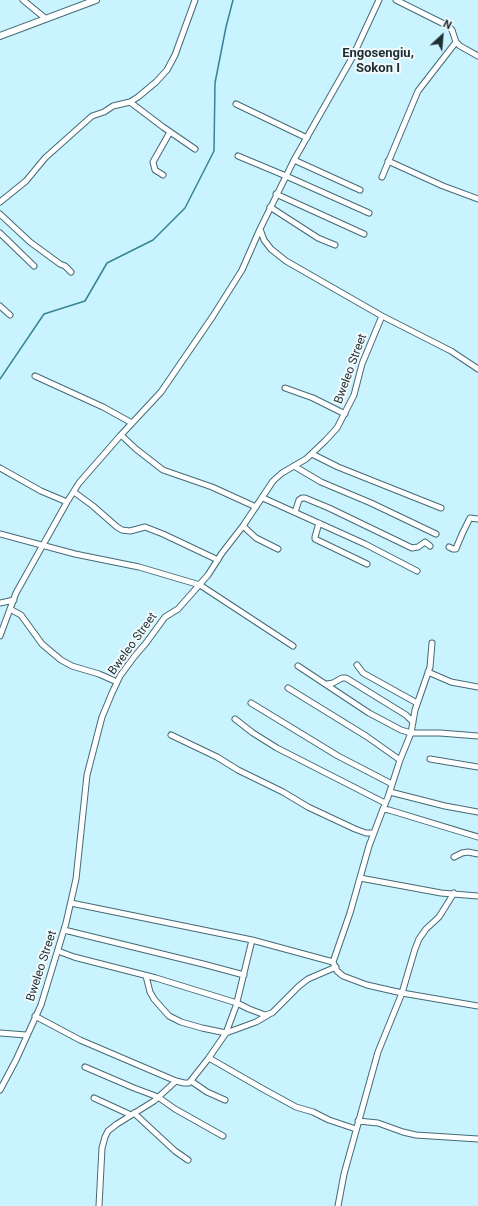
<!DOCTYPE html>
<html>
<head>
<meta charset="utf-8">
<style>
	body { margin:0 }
	#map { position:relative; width:478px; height:1206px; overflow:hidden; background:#c9f3fe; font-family:Roboto,sans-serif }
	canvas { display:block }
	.north { position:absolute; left:422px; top:16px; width:40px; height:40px; -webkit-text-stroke:3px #f2fafc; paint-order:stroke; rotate:26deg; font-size:11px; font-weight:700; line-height:16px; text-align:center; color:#1e2e32 }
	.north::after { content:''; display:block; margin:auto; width:14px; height:18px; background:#1e2e32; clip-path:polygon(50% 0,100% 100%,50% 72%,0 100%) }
</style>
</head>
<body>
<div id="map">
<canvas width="478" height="1206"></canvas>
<div class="north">N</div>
</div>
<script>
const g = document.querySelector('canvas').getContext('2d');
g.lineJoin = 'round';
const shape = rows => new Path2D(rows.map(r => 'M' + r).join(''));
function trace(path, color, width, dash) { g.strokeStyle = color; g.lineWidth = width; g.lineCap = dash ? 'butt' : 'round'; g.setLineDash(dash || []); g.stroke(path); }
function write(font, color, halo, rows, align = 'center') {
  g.font = font + ' Roboto,sans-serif'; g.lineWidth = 4; g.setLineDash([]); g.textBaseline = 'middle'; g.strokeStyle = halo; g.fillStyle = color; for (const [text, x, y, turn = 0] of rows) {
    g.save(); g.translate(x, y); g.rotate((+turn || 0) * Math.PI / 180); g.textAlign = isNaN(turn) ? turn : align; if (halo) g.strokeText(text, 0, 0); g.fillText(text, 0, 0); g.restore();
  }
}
trace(shape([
	[0,379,44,314,85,301,107,263,153,240,185,208,214,151,215,83,226,27,233,0]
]), '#368496', 1.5);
const minor = shape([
	[23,0,45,18],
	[379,0,352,58,294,160,260,229,264,240,271,249,286,261,382,316,451,351,478,369],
	[396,0,448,26,452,30,456,42,460,46,478,56],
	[130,102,163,127,195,149],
	[236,104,307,138],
	[238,156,286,176,369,213],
	[294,160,360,190],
	[388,161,443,186,478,199],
	[163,175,155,170,153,162,170,132],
	[382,177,418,91,456,42],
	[276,194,364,234],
	[0,202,26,181,45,158,92,116,104,112,113,106,130,102,138,97,156,82,167,70,175,55,195,0],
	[270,207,318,238,335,245],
	[0,214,30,242,60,264,65,266,71,272],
	[0,233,34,266],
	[0,306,10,315],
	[35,376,103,407,132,423],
	[285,388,313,398,345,414],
	[121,435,136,449,163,470,212,487,256,507],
	[312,454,338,467,441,508],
	[294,466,321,482,371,503,436,534],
	[0,468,41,491,67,502],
	[74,492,93,506,117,527,122,530,130,531,145,527,163,534,218,560],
	[263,498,365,544,417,571],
	[295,512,299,500,302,498,305,498,329,508,412,548,418,547,425,542,430,546],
	[319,523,315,537,315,539,367,564],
	[243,526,256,538,278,549],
	[0,534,75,554,139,567,200,585,293,646],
	[449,547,453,549,456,549,457,546,463,532,470,518,478,519],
	[0,603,14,600],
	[10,609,21,615,42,644,61,660,72,666,99,674,117,682],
	[0,636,16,593,67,502,79,483,120,436,161,392,213,316,242,270,260,229],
	[357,665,363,673,417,703],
	[298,666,369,713,401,730,411,733,440,733,478,736],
	[428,672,451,682,478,687],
	[327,684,333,683,342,678,346,678,406,715,413,722],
	[288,688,366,736,400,760],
	[251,703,338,756,392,784],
	[235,719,253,733,277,748,385,803],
	[171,735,217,757,238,770,283,792,308,807,355,829,366,833,374,833],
	[430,759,478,767],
	[390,792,445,806,478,812],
	[383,809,389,810,478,837],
	[454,857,462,853,468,852,478,854],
	[360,878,441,893,478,896],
	[71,903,252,940,333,962,337,971,343,976,367,985,402,993,478,1006],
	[64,930,203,964,244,975],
	[58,951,74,957,156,978,237,1003,249,1009,265,1015,272,1013,299,986,308,979,336,967],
	[333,962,350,913,369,846,383,809,388,797,400,760,411,733,415,710,430,667,432,643],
	[146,976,150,992,154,999,169,1016,181,1022,202,1028,226,1033,256,1022,268,1015],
	[35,1016,80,1040,176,1081,184,1083,189,1083,208,1059,226,1033,236,1006,252,940],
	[0,1033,26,1035],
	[209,1058,263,1089,296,1107,313,1112,329,1120,356,1129],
	[85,1067,134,1088,158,1097,175,1109,223,1136],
	[191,1081,207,1092,225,1100],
	[0,1090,16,1060,41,1005,66,923,76,879,87,775,102,717,112,693,120,676,134,657,146,643,165,617,178,609,208,575,222,553,243,526,273,481,282,473,306,459,325,441,337,428,354,395,362,364,382,316],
	[94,1098,131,1115],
	[134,1113,175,1151,188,1160],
	[358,1121,378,1123,403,1132,416,1135,478,1139],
	[99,1206,102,1148,105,1137,108,1131,117,1124,154,1101,176,1081],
	[338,1206,344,1174,378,1052,402,993,415,949,419,939,426,929,439,917,454,893]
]);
const tertiary = shape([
	[0,36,96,0]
]);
trace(minor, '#446a74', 7);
trace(tertiary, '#446a74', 8);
trace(minor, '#fff', 5);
trace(tertiary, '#fff', 6);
write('12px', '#1e2e32', '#f2fafc', [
	["Bweleo Street",351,369,-70],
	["Bweleo Street",133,644,-54],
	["Bweleo Street",42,966,-72]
]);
write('bold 13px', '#1e2e32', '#f2fafc', [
	["Engosengiu,",378,54],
	["Sokon I",378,69]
]);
</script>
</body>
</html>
